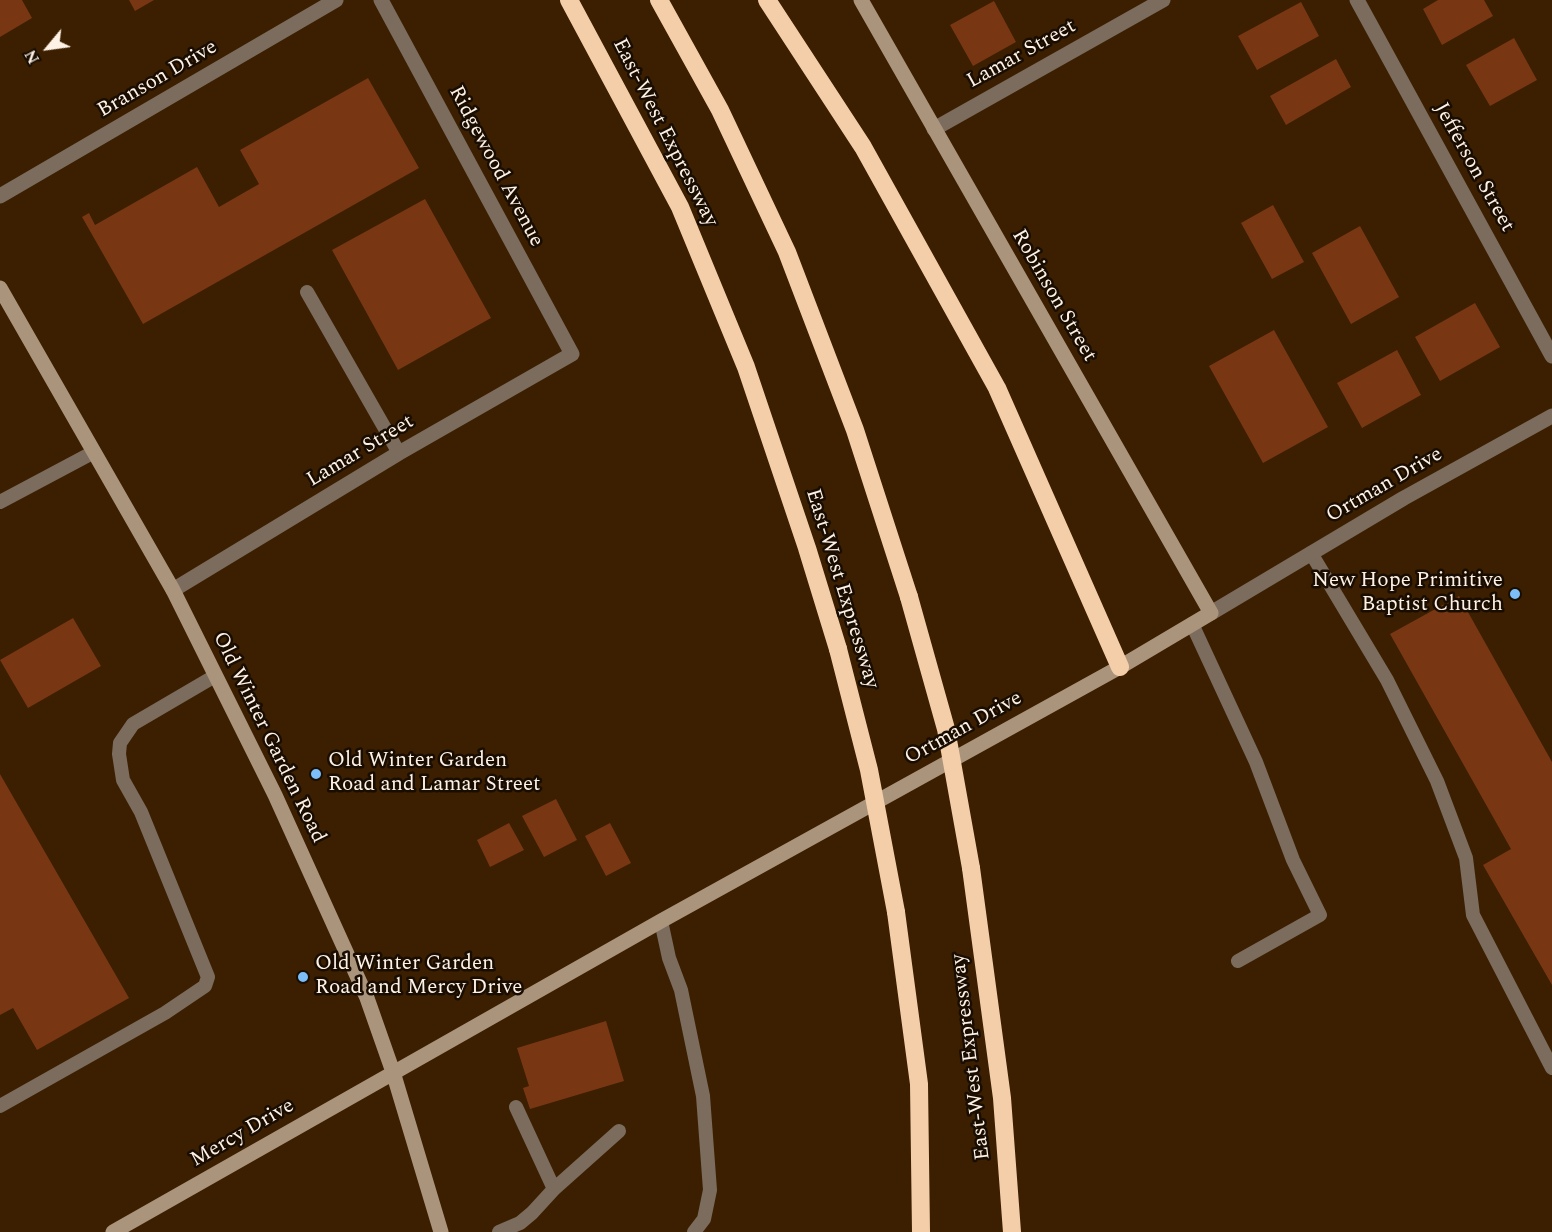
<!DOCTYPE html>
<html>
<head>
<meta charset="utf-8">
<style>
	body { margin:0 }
	#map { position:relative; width:1552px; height:1232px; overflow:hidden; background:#3b1f00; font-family:Spectral,serif }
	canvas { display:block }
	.north { position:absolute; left:18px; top:18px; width:60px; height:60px; -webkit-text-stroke:4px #190d02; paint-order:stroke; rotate:241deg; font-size:16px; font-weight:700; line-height:24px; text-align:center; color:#fef2e7 }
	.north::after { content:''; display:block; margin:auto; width:21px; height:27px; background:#fef2e7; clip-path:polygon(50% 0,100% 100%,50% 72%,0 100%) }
</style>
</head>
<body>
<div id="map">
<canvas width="1552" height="1232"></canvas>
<div class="north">N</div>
</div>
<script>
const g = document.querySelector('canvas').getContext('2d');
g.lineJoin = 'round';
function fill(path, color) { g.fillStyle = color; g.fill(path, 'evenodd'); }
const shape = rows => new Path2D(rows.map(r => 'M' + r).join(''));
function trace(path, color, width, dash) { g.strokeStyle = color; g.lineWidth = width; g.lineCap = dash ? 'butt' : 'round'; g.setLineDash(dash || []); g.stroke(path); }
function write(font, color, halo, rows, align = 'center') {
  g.font = font + ' Spectral,serif'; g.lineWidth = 5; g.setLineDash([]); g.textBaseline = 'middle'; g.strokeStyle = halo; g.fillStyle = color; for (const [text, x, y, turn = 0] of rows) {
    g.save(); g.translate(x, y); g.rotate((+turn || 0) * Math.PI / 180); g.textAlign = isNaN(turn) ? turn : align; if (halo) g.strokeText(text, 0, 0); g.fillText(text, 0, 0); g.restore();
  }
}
fill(shape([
	[0,0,22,0,32,18,0,37],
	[129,0,154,0,135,11],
	[1438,0,1484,0,1493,16,1442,45,1423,9],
	[994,1,1016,42,973,66,950,25],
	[1301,2,1319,36,1257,70,1238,36],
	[1514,38,1537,80,1490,106,1466,65],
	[1336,59,1351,87,1286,125,1270,96],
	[368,78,419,168,143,324,82,217,89,213,95,225,197,167,219,207,259,184,240,150],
	[425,199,491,318,398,370,332,250],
	[1273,205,1304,262,1272,279,1241,223],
	[1360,226,1399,297,1351,324,1312,253],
	[1475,303,1500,347,1440,381,1415,337],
	[1274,330,1328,427,1263,463,1209,366],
	[1397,350,1421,395,1362,428,1337,383],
	[1459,596,1552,762,1552,985,1483,865,1511,849,1390,634],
	[73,618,101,666,28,708,0,660],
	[0,774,129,998,37,1050,13,1008,0,1015],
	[556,799,577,840,544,857,522,816],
	[509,823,524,850,490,867,477,840],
	[610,823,631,863,606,876,585,836],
	[606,1021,624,1081,530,1109,523,1088,529,1086,517,1048]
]), '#783712');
trace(shape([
	[307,292,399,453],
	[0,502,94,452],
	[1311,553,1387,680,1437,781,1466,858,1473,915,1552,1068],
	[1192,624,1256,762,1293,860,1320,915,1238,961],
	[661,921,669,958,681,990,703,1096,710,1190,704,1219,694,1232],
	[0,1106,165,1013,205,986,208,977,141,812,123,780,119,754,120,743,133,724,215,676],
	[516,1107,554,1189],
	[499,1232,520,1223,532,1213,554,1189,619,1131]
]), '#7b6c5e', 14);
trace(shape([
	[1357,0,1552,356],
	[934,129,1163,0],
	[0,196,336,0],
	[173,590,399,453,572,354,381,0],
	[1211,613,1404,498,1552,416]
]), '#7b6c5e', 15);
trace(shape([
	[0,288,173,590,275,795,367,998,393,1072,441,1232],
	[113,1232,661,921,1120,667,1211,613,861,0]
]), '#ab947c', 15);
trace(shape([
	[569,0,680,207,746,367,807,548,838,649],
	[659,0,720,110,787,252,855,430,909,597],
	[767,0,863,147,997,388,1120,667],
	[971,868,1002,1098,1012,1232],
	[896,912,919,1084,921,1232]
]), '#f3cea9', 18);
trace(shape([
	[909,597,946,729,971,868],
	[838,649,869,770,896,912]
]), '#f3cea9', 18);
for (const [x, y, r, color] of [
	[1515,594,6,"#7cbef9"],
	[316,774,6,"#7cbef9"],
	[303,977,6,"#7cbef9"]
]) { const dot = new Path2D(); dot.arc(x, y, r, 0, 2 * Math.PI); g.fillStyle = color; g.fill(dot); trace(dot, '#190d02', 2); }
write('21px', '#fef2e7', '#190d02', [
	["Lamar Street",1022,55,-29],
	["Branson Drive",158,80,-30],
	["East-West Expressway",664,133,63],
	["Ridgewood Avenue",495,167,62],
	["Jefferson Street",1473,168,61],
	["Robinson Street",1053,296,60],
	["Lamar Street",361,452,-31],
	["Ortman Drive",1385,486,-30],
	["East-West Expressway",841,589,73],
	["Ortman Drive",964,729,-29],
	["Old Winter Garden Road",268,738,64],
	["East-West Expressway",972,1057,-97],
	["Mercy Drive",243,1134,-30]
]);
write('21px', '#fef2e7', '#190d02', [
	["New Hope Primitive",1503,582,"right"],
	["Baptist Church",1503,606,"right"],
	["Old Winter Garden",328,762],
	["Road and Lamar Street",328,786],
	["Old Winter Garden",315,965],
	["Road and Mercy Drive",315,989]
], 'left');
</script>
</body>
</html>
